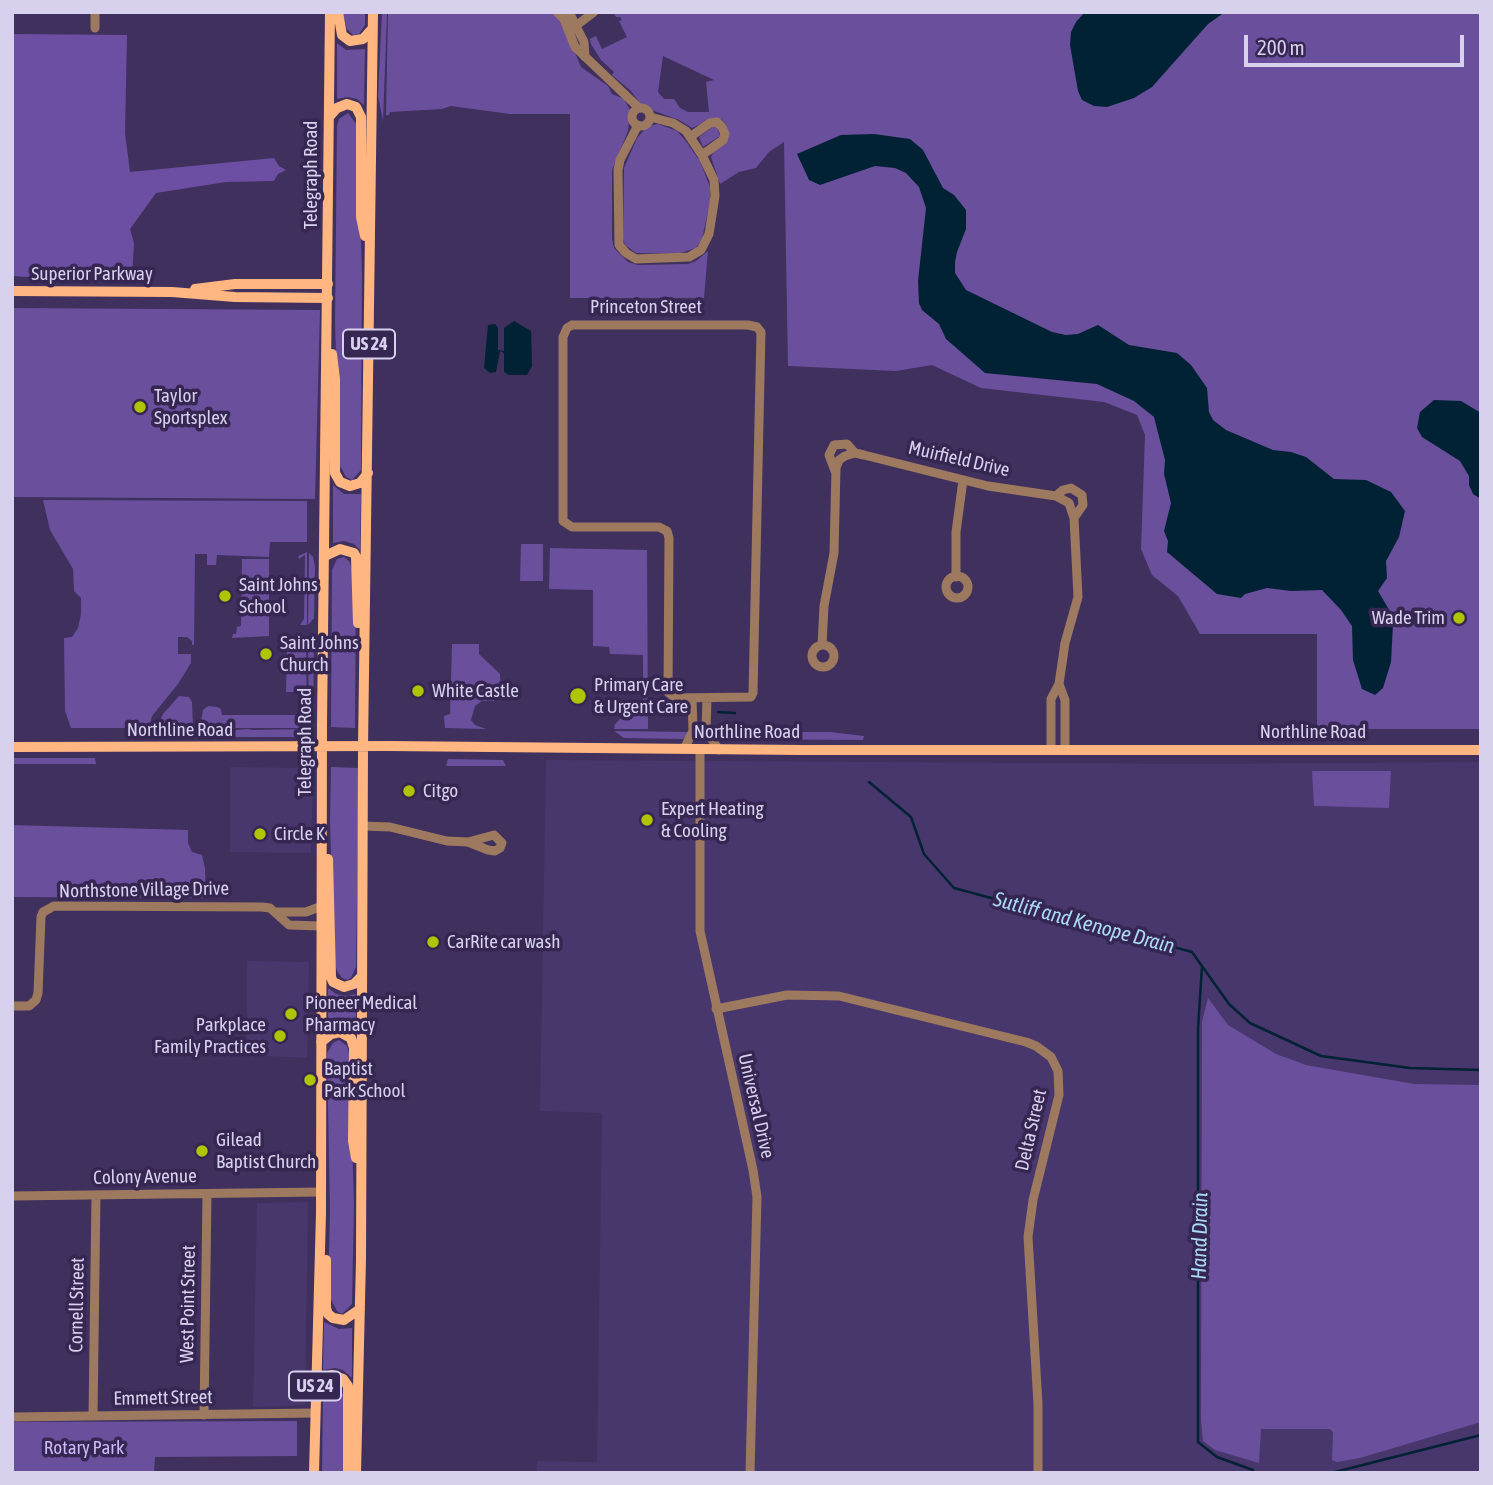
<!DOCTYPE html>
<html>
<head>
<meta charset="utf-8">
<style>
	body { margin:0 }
	#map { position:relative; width:1493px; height:1485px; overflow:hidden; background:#3f305e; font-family:"Asap Condensed",sans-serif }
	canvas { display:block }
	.frame { position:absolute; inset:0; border:14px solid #d8d1ed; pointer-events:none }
	.scale { position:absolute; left:1244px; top:35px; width:220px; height:32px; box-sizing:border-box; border:4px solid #d8d1ed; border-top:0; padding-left:9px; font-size:21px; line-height:24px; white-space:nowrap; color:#d8d1ed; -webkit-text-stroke:5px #352652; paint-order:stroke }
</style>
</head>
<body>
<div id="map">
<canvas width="1493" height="1485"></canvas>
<div class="frame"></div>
<div class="scale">200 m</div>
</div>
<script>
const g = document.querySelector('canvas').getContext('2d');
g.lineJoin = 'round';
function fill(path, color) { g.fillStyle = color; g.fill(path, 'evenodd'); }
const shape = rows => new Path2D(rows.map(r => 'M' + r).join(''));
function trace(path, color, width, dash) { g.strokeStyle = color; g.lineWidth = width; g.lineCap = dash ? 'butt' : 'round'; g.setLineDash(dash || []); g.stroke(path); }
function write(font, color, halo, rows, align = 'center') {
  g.font = font + ' "Asap Condensed",sans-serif'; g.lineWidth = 7; g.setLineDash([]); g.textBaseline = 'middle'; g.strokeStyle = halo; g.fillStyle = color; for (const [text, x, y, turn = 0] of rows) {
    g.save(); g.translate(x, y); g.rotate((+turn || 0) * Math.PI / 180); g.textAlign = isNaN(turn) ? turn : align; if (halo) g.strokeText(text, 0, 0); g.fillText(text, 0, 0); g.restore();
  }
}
fill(shape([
	[546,760,1201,764,1481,762,1481,1473,537,1473,537,1461,597,1462,602,1113,540,1111],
	[230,767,307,768,313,784,311,853,230,852],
	[247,961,309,962,307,1058,247,1055],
	[308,1202,305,1405,253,1407,257,1203]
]), '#48376c');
fill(shape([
	[342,12,365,12,365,25,359,34,353,35,347,29],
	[382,12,387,14,383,121,378,96],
	[388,12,553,12,556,15,562,22,581,67,608,86,612,94,624,99,630,110,628,131,612,170,612,239,614,248,628,262,638,265,688,264,696,261,708,251,704,298,570,298,570,114,510,114,451,106,442,109,390,112,389,115,386,115],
	[613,12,1481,12,1481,729,1317,729,1317,634,1200,634,1178,596,1152,575,1141,549,1145,435,1137,415,1104,402,981,388,932,365,896,371,788,366,784,142,769,152,756,168,739,172,720,184,711,157,714,151,728,137,726,124,721,119,714,118,692,128,679,120,649,109,639,102,631,91,612,75,614,72,601,60,591,44,590,39,596,36,602,49,604,48,627,37,619,21,622,20,620,17,616,17],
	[663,56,714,80,706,82,709,112,688,112,680,108,674,99,664,99,658,92],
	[337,43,346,50,365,49,364,105,357,99,348,97,337,99],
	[348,113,357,125,362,274,361,470,352,480,346,477,339,464,335,322,337,126,339,119],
	[658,124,677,131,685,140,700,161,710,187,710,202,702,239,696,248,677,254,636,253,625,245,623,238,624,168,637,138,648,126],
	[714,126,717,127,720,136,703,147,699,137],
	[12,308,320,310,315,499,12,497],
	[333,485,344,494,361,494,360,550,354,544,344,541,333,543],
	[43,500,307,501,307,542,270,542,269,557,217,555,216,565,207,565,207,554,195,554,194,645,192,645,192,641,187,637,178,637,178,654,191,654,191,663,178,684,152,716,149,728,71,728,65,711,64,638,72,637,78,628,81,614,81,598,74,591,73,569,50,530],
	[521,544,543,544,543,581,520,581],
	[550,548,647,550,648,729,614,729,615,724,624,715,643,714,643,655,610,654,609,647,593,646,593,590,549,589],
	[307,552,307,625,300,625,304,619,305,555,299,559,298,556],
	[309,553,313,557,315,566,314,618,308,625],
	[344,557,349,561,356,578,355,728,331,727,332,570,337,559],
	[242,559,269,559,269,636,232,638,233,634,236,634,237,627,241,626],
	[306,636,307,728,235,728,228,733,218,733,211,728,200,728,203,710,208,706,217,707,221,709,222,715,303,715,305,707,303,692,286,692,287,642,299,643],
	[308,636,314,644,313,723,312,727,309,727],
	[452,644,479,644,479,654,500,674,501,689,494,701,482,701,475,706,471,720,475,725,486,729,445,728,444,716,450,714],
	[179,696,189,697,192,702,193,727,156,728,163,714],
	[247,729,253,730,307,729,306,734,301,737,206,737,201,735,200,730,210,730,217,735,228,735,236,730],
	[156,730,192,730,192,734,188,737,163,737,159,736],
	[614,731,688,732,687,736,683,739,624,738],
	[712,732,830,732,864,736,863,740,720,739,713,735],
	[12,758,95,758,96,764,12,764],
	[448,759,503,760,506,766,446,766],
	[331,767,359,768,356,967,351,978,347,980,342,978,337,971,334,961,330,820],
	[1312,771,1391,771,1389,808,1314,806],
	[12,825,188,830,188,843,192,852,202,855,205,868,206,898,12,897],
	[328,988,336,994,345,996,356,994,356,1032,341,1025,328,1027],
	[1208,998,1228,1025,1276,1054,1306,1065,1414,1084,1481,1085,1481,1422,1360,1458,1337,1462,1332,1460,1333,1432,1330,1429,1261,1429,1259,1463,1215,1450,1203,1441,1201,1419,1202,1022],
	[339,1040,347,1046,349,1054,354,1203,352,1304,342,1314,337,1311,328,1294,330,1212,327,1053,333,1043],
	[324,1322,339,1329,352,1328,352,1378,343,1370,335,1368,323,1370],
	[335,1383,344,1395,345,1473,322,1473,323,1397,328,1386],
	[297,1421,297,1456,155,1457,154,1473,12,1473,12,1422]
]), '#6a4f9d');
fill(shape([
	[12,34,127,35,125,133,130,172,274,158,279,166,286,170,278,174,274,181,226,182,156,193,130,229,134,243,132,277,27,277,12,276]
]), '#6c4fa2');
fill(shape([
	[1085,12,1225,12,1208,24,1152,87,1134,98,1107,107,1094,106,1082,100,1078,91,1070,45,1071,32,1076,22],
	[874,134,910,139,923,150,943,188,954,195,966,210,966,229,957,252,955,262,955,273,966,290,1052,332,1066,335,1078,334,1098,325,1129,345,1177,353,1191,365,1207,388,1209,412,1213,420,1226,430,1273,450,1291,452,1306,457,1334,479,1366,480,1391,492,1405,511,1399,537,1386,561,1387,578,1378,591,1391,613,1393,624,1391,662,1383,688,1375,695,1362,689,1353,660,1352,626,1341,610,1322,590,1291,591,1267,588,1245,594,1241,598,1217,594,1167,552,1168,541,1164,531,1171,503,1164,474,1165,460,1154,417,1134,401,1097,384,985,373,946,339,939,324,922,310,919,303,918,281,926,208,919,187,906,173,895,168,875,166,820,185,809,180,797,154,841,135],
	[514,321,531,331,532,366,527,375,509,375,504,372,504,353,500,351,496,372,490,373,484,368,488,325,495,324,498,328,498,350,504,351,504,328],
	[1434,400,1461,401,1481,413,1481,499,1473,494,1469,485,1469,476,1460,461,1422,437,1417,428,1420,412]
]), '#002234');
trace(shape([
	[718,712,735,713],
	[869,782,911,817,924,854,954,888,1192,952,1229,1004,1250,1023,1321,1056,1410,1068,1481,1070],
	[1202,966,1198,1029,1198,1442,1217,1457,1253,1470],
	[1335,1472,1481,1435]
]), '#002234', 2.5);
trace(shape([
	[95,12,95,28],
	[557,12,564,19,575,47,639,108],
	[569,12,584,42,585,57],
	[573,28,594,12],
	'632 117a9 9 0 1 1 18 0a9 9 0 1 1-18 0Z',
	[638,125,620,160,618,170,619,245,626,253,636,259,689,257,701,250,709,234,715,196,714,180,702,155,686,131,673,123,650,117],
	[690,137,710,123,717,122,722,127,725,134,723,140,702,155],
	[572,325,748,325,757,327,761,332,753,693,751,697,675,698,668,692,669,538,667,531,659,527,572,527,563,521,563,337,567,328,572,325],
	[835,471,829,455,834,445,847,444,855,453],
	[1056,496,1063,490,1071,488,1082,495,1083,505,1074,518],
	'946 587a11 11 0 1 1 22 0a11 11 0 1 1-22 0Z',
	[956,577,956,532,963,480],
	[822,645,824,606,834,553,836,468,839,460,845,456,855,453,864,455,988,486,1056,496,1069,503,1074,518,1078,597,1065,643,1059,684],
	'812 656a11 11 0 1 1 22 0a11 11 0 1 1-22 0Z',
	[707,698,706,731,719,750],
	[684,749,693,731,692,698],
	[700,749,700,931,753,1170,757,1197,750,1473],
	[1051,750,1051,699,1059,684,1065,700,1065,750],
	[363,826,390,827,447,841,468,842,488,850,495,851,500,848,502,843,494,835,468,842],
	[275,912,306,912,322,906],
	[12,1006,29,1006,36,1000,38,993,41,917,43,912,54,906,262,907,270,908,289,925,321,926],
	[716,1009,787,995,839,996,1026,1042,1036,1046,1051,1057,1058,1071,1059,1095,1033,1200,1028,1237,1038,1404,1038,1473],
	[12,1196,321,1192],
	[204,1415,207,1194],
	[93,1416,96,1195],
	[12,1417,315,1413]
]), '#9d795f', 9);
trace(shape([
	[338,12,342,35,350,41,363,39,372,29],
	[329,117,337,108,347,104,356,107,361,117,361,217,365,236],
	[195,289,235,284,328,284],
	[12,291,172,292,235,297,328,298],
	[332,354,335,379,335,473,340,482,350,486,360,483,368,473],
	[325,556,340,549,354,553,356,557,358,623],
	[12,747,387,746,802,750,1481,750],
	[328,859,331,977,333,982,344,987,354,984,362,976],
	[321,1042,331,1034,340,1032,351,1038,354,1048,353,1141,356,1158],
	[326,1260,326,1308,328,1314,333,1318,344,1320,360,1309],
	[315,1386,324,1377,332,1375,343,1379,348,1386,348,1473],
	[314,1473,321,1213,322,724,330,12],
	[356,1473,361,1259,363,747,373,12]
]), '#ffb680', 10);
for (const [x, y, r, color] of [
	[140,407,7,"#afc504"],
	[225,596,7,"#afc504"],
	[1459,618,7,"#afc504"],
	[266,654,7,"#afc504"],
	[418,691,7,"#afc504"],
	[578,696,9,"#afc504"],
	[409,791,7,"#afc504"],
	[647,820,7,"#afc504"],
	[260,834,7,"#afc504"],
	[433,942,7,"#afc504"],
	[291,1014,7,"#afc504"],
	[280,1036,7,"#afc504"],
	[310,1080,7,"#afc504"],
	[202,1151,7,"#afc504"]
]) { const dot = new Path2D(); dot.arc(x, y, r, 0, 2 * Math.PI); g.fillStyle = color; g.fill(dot); trace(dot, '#352652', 2.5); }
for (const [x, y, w] of [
	[369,344,52],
	[315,1386,52]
]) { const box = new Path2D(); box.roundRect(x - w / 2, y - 14.5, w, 29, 5); g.fillStyle = '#352652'; g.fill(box); trace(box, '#d8d1ed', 2); }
write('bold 18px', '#d8d1ed', null, [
	["US 24",369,344],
	["US 24",315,1386]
]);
write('19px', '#d8d1ed', '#352652', [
	["Telegraph Road",311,175,-90],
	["Superior Parkway",92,274],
	["Princeton Street",646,307],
	["Muirfield Drive",959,459,13],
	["Northline Road",180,730],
	["Northline Road",747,732],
	["Northline Road",1313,732],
	["Telegraph Road",305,742,-90],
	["Northstone Village Drive",144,890,-1],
	["Universal Drive",756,1106,77],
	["Delta Street",1031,1130,-77],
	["Colony Avenue",145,1177,-1],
	["West Point Street",188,1304,-89],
	["Cornell Street",77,1305,-89],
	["Emmett Street",163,1398,-1]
]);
write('19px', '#d8d1ed', '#352652', [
	["Taylor",154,396],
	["Sportsplex",154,418],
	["Saint Johns",239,585],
	["School",239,607],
	["Wade Trim",1445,618,"right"],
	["Saint Johns",280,643],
	["Church",280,665],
	["Primary Care",594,685],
	["& Urgent Care",594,707],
	["White Castle",432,691],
	["Citgo",423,791],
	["Expert Heating",661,809],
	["& Cooling",661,831],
	["Circle K",274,834],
	["CarRite car wash",447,942],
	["Pioneer Medical",305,1003],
	["Pharmacy",305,1025],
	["Parkplace",266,1025,"right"],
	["Family Practices",266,1047,"right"],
	["Baptist",324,1069],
	["Park School",324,1091],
	["Gilead",216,1140],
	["Baptist Church",216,1162]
], 'left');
write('19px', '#ccb8fc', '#352652', [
	["Rotary Park",84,1448]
]);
write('italic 21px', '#aad8f6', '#352652', [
	["Sutliff and Kenope Drain",1084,923,15],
	["Hand Drain",1200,1236,-89]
]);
</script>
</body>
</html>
